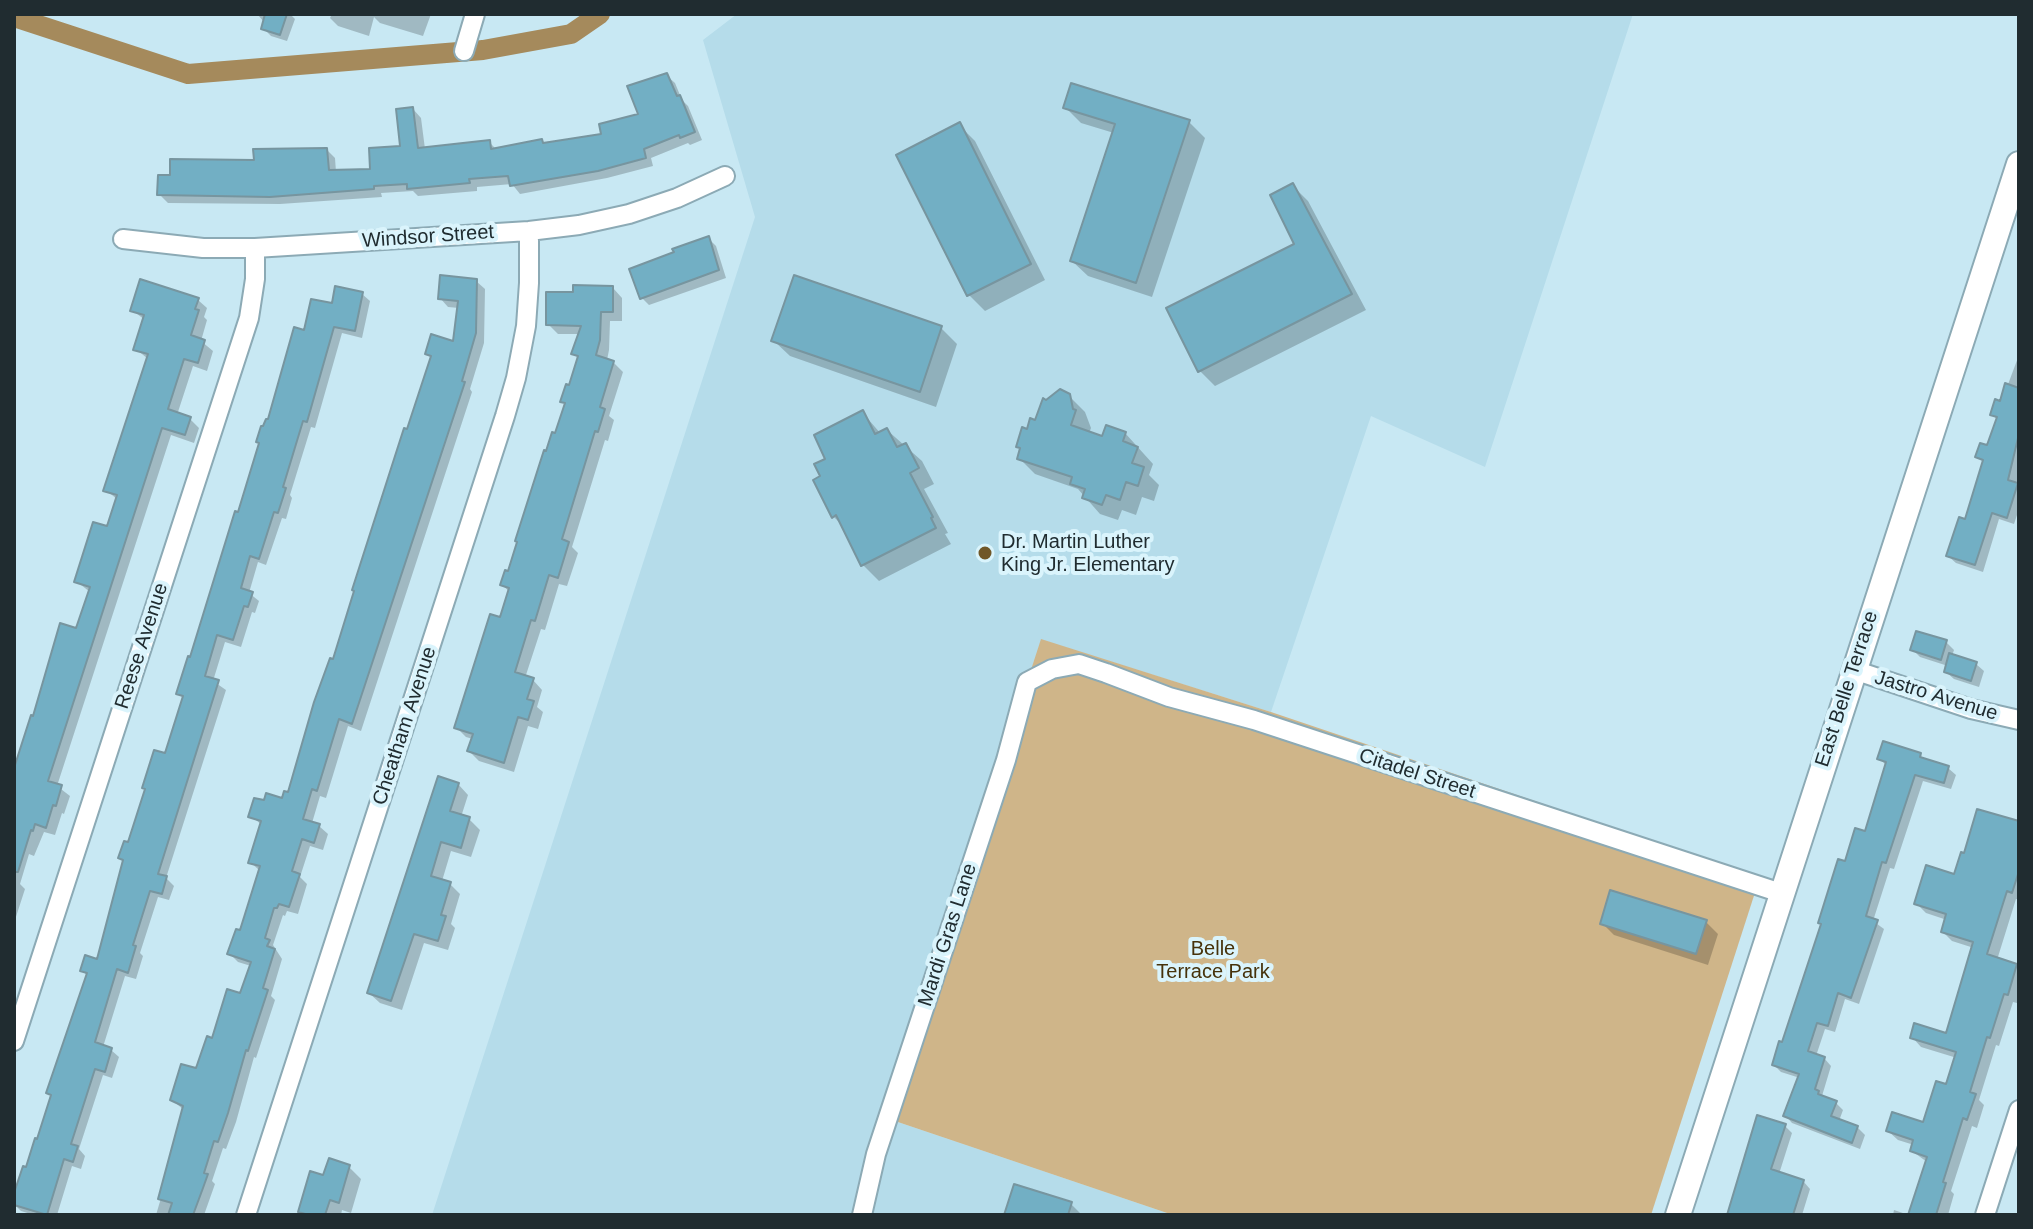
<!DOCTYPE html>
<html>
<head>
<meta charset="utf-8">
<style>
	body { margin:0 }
	#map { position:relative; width:2033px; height:1229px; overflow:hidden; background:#c8e8f3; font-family:Helvetica,sans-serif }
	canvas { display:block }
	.frame { position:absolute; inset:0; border:16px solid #202c30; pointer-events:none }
</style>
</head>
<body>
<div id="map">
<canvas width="2033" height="1229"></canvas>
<div class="frame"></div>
</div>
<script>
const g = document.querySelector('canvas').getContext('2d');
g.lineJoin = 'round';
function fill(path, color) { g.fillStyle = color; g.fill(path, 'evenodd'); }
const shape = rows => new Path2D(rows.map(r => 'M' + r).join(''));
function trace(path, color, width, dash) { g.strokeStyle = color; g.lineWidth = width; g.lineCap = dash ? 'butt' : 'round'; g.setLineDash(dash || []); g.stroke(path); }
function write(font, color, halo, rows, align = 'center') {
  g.font = font + ' Helvetica,sans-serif'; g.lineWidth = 8; g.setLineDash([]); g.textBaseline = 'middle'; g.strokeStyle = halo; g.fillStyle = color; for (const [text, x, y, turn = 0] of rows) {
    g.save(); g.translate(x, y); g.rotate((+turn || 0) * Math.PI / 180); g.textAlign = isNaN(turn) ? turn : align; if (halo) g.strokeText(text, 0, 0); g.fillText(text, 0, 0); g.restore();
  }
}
fill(shape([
	[737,14,1633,14,1485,467,1371,416,1271,712,1042,640,886,1118,1173,1215,432,1215,755,217,703,40]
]), '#b5dcea');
fill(shape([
	[1041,639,1271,712,1760,877,1651,1215,1173,1215,886,1118]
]), '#cfb589');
fill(shape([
	[257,14,290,14,295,19,287,41,271,36,263,28,265,23],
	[332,14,431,14,423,36,380,23,374,17,369,36,338,26,330,18],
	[666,75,675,83,682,100,688,106,702,140,690,145,688,143,651,158,653,166,607,178,520,194,512,184,477,187,477,191,418,196,413,191,381,193,382,197,280,204,168,203,159,194,256,162,327,150,335,158,336,172,373,170,402,148,413,109,421,118,425,149,489,142,497,150,542,141,546,145,604,136,641,115],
	[1065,107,1189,122,1205,138,1152,297,1088,276,1072,261,1114,133,1081,123],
	[959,125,975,141,1045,280,985,311,969,295],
	[1293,186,1308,201,1366,310,1215,386,1200,371,1296,245],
	[708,238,716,246,726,278,649,305,642,298],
	[476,281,485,289,484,343,470,389,472,392,361,731,348,726,326,798,320,796,312,823,319,826,328,834,323,850,310,846,300,877,307,884,298,914,287,911,285,916,283,915,273,945,282,959,271,996,275,1000,256,1058,254,1057,236,1122,226,1149,223,1148,212,1181,215,1184,204,1215,156,1215,174,1154,184,1110,172,1100,198,1071,242,995,251,966,238,962,230,954,241,933,259,870,250,862,262,825,251,816,284,800,289,795,432,359,427,354,455,344,459,308,448,307,440,298],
	[613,288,622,298,622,321,610,321,609,350,607,360,613,362,623,372,609,416,614,420,608,441,605,440,572,547,578,553,567,586,559,584,545,630,541,629,525,678,533,680,542,690,537,707,543,712,538,729,528,726,514,772,479,761,469,751,473,739,466,737,456,727,501,620,510,592,502,585,509,574,557,436,567,405,562,401,570,387,579,359,574,354,580,334,558,334,548,324,575,294],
	[362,294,370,301,362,338,342,333,315,428,311,427,290,495,292,498,286,519,282,518,266,565,258,562,249,593,259,601,255,613,252,612,241,647,225,642,213,681,226,690,166,878,174,886,169,900,158,897,140,953,143,956,136,979,125,976,103,1047,111,1050,119,1057,112,1078,103,1075,79,1149,85,1156,81,1169,72,1166,57,1215,34,1215,21,1211,14,1204,14,1200,39,1141,52,1097,48,1093,88,976,82,970,98,961,125,862,120,858,130,845,166,756,184,699,178,693,239,514,265,429,305,333,333,306],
	[198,300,207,308,204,317,207,320,201,341,213,351,207,371,193,366,177,415,190,419,199,428,194,443,171,435,57,786,70,796,64,814,62,813,55,835,44,832,34,856,29,854,20,884,25,889,14,923,14,772,34,718,78,630,90,592,76,581,109,529,118,500,106,490,148,359,136,349,145,320,132,310],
	[941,328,957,344,936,407,790,356,773,340],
	[2019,355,2019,474,2016,484,2019,487,2019,509,2014,524,1999,519,1983,572,1956,563,1948,556,1966,521,1984,463,1978,457,1989,448,1998,420,1992,414,2001,403],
	[1068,395,1085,412,1091,428,1089,433,1104,438,1125,433,1153,464,1149,475,1159,485,1154,501,1142,497,1136,515,1122,510,1118,520,1100,514,1078,489,1035,474,1019,458,1022,450,1018,446,1028,431],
	[862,412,881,434,887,430,922,461,934,484,924,489,948,533,945,534,951,544,879,581,863,565,844,527,833,516,822,477,828,459],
	[1946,642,1954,650,1952,656,1976,664,1984,671,1979,687,1954,679,1946,672,1948,666,1920,657,1912,649],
	[1920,754,1926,761,1948,768,1956,775,1951,789,1923,781,1894,869,1890,868,1873,921,1884,929,1859,1004,1845,999,1835,1032,1825,1029,1816,1056,1824,1058,1831,1066,1822,1096,1836,1103,1843,1110,1839,1121,1857,1127,1865,1135,1860,1149,1792,1123,1785,1115,1800,1078,1781,1072,1774,1065,1784,1045,1846,864,1866,834,1887,766,1879,758],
	[458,784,468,795,461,817,469,819,480,830,471,857,451,851,442,881,450,884,460,894,451,924,455,928,448,950,424,943,402,1010,380,1003,369,993],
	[2019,823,2019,900,2016,899,1997,960,2019,969,2019,996,2017,1003,2013,1002,1999,1046,1996,1045,1979,1100,1984,1105,1977,1128,1972,1126,1951,1191,1954,1194,1948,1215,1910,1215,1927,1162,1912,1151,1914,1145,1898,1140,1888,1131,1924,1125,1947,1087,1957,1058,1921,1047,1912,1037,1947,1036,1974,948,1952,941,1943,932,1947,920,1926,913,1916,903,1955,876],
	[1706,922,1718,934,1708,965,1614,935,1602,923],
	[1785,1126,1792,1133,1779,1174,1803,1181,1810,1189,1802,1215,1729,1215],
	[349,1167,361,1179,351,1213,342,1210,341,1215,299,1215,312,1173,325,1177],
	[1071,1204,1082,1215,1007,1215],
	[1894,1210,1909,1215,1893,1215]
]), '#0003');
trace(shape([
	[14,17,188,74,483,50,571,34,600,14]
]), '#a58a5c', 20);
const building = shape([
	[265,14,287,14,280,35,261,29,265,14],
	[667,73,677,96,680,95,695,132,680,138,679,135,644,149,646,158,598,171,510,186,508,176,469,179,470,183,407,189,407,184,374,186,374,189,270,197,157,195,158,175,170,175,170,159,254,160,253,149,327,148,329,170,370,169,369,148,400,146,396,109,413,107,418,148,490,140,491,149,542,139,543,143,601,134,599,124,638,114,627,86,667,73],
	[1071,83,1190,120,1136,283,1070,261,1115,124,1063,108,1071,83],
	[960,122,1031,264,967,296,896,155,960,122],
	[1293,183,1352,294,1198,372,1166,308,1294,244,1270,195,1293,183],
	[709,236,719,270,640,299,629,269,674,252,672,249,709,236],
	[440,275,477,279,476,333,462,381,465,382,352,724,339,719,317,791,312,789,303,819,320,824,314,843,302,839,292,871,300,874,289,907,279,904,277,908,274,908,265,938,270,940,267,946,275,949,263,988,268,990,248,1051,246,1050,228,1113,218,1142,214,1141,204,1173,208,1174,203,1188,193,1215,168,1215,172,1203,158,1199,183,1106,170,1100,181,1064,196,1068,207,1036,212,1038,227,989,240,993,251,962,227,954,236,929,240,930,260,866,248,863,261,821,248,817,254,798,264,800,266,793,282,798,284,791,288,792,314,702,330,658,333,659,354,591,352,590,404,428,407,429,431,356,425,354,431,334,453,341,458,301,438,299,440,275],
	[794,275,942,326,920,392,771,341,794,275],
	[140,279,199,298,195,309,199,310,191,335,205,340,198,363,184,359,168,409,191,417,185,435,162,428,48,781,62,785,56,806,53,805,46,828,35,824,33,831,31,830,18,872,14,872,14,768,31,715,33,716,60,623,76,628,90,587,74,582,93,522,107,526,117,495,103,491,148,354,133,350,144,315,130,311,140,279],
	[573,285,613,286,613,312,601,312,600,340,596,355,614,361,600,407,605,409,598,432,595,431,562,539,569,542,558,578,549,575,535,621,531,620,515,672,534,678,527,699,534,701,528,720,518,717,504,763,467,751,473,734,454,728,490,614,500,617,509,588,500,585,505,570,508,571,517,542,515,541,544,450,546,451,552,432,555,433,565,403,560,402,566,384,569,385,578,356,571,354,581,326,546,325,546,292,573,292,573,285],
	[335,286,363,292,355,331,334,327,307,422,303,421,283,487,286,488,278,513,274,512,259,559,250,556,241,588,253,592,248,607,244,606,233,640,217,635,205,676,219,680,158,874,167,876,162,894,150,891,133,945,136,946,128,973,117,969,95,1042,112,1048,105,1072,95,1069,71,1144,78,1146,73,1162,64,1159,47,1215,14,1205,14,1193,23,1166,26,1167,35,1138,37,1139,51,1095,46,1093,87,973,80,971,85,955,97,959,123,860,118,858,124,841,128,842,145,789,142,788,154,750,165,753,183,696,176,694,188,656,190,657,235,511,238,512,259,443,256,442,261,426,263,426,266,419,268,419,294,327,304,330,311,299,332,303,335,286],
	[2005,383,2019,388,2019,434,2008,480,2018,483,2007,518,1992,513,1975,565,1946,556,1959,517,1965,519,1983,460,1975,457,1980,443,1987,445,1997,417,1990,415,1995,399,2000,401,2005,383],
	[1060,389,1070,394,1073,409,1076,410,1071,425,1102,436,1106,425,1126,432,1123,441,1138,447,1132,463,1144,467,1138,486,1126,482,1120,500,1106,495,1102,505,1082,498,1085,489,1070,484,1072,477,1017,459,1020,448,1016,447,1022,427,1027,429,1030,418,1035,420,1043,398,1046,400,1060,389],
	[863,410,875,434,887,428,897,447,906,443,919,468,910,473,933,517,931,518,936,528,861,566,836,515,832,518,813,480,820,476,814,464,825,459,814,435,863,410],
	[1916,631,1947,640,1941,660,1910,650,1916,631],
	[1949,653,1977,662,1971,681,1944,672,1949,653],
	[1883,741,1921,753,1920,757,1949,766,1944,783,1915,775,1886,863,1882,862,1866,916,1878,920,1851,998,1838,993,1828,1026,1817,1023,1808,1051,1825,1057,1815,1089,1819,1091,1818,1094,1837,1101,1831,1116,1858,1126,1852,1143,1783,1116,1799,1074,1772,1065,1779,1041,1782,1042,1821,924,1818,923,1838,859,1845,861,1855,828,1865,831,1886,762,1877,759,1883,741],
	[438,776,459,783,450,811,470,817,461,848,441,842,431,876,451,882,441,915,446,916,438,941,414,934,391,1001,367,993,438,776],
	[1977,809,2019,821,2019,871,2012,893,2007,891,1987,954,2017,964,2008,995,2004,994,1990,1038,1987,1037,1970,1092,1976,1094,1967,1120,1963,1118,1943,1182,1946,1183,1936,1215,1908,1215,1927,1157,1910,1151,1913,1140,1886,1131,1892,1112,1923,1122,1936,1081,1946,1084,1956,1052,1910,1038,1914,1023,1946,1033,1973,942,1941,932,1946,914,1914,904,1926,865,1954,874,1961,852,1964,853,1977,809],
	[1610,890,1707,920,1696,954,1600,924,1610,890],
	[1757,1115,1786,1124,1771,1169,1804,1180,1793,1215,1727,1215,1757,1115],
	[329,1158,350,1165,339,1203,330,1200,325,1215,309,1215,298,1212,310,1171,323,1175,329,1158],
	[1014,1184,1072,1202,1068,1215,1004,1215,1014,1184]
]);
fill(building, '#72afc4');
trace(building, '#77959f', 2);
const minor = shape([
	[464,51,475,14],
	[123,239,203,248,255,248,529,231,579,225,629,214,677,198,725,176],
	[1854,670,1971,709,2019,720],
	[14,1041,249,318,255,279,255,248],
	[246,1215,505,416,516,378,526,326,529,283,529,231],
	[862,1215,876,1154,1006,760,1027,682,1052,669,1079,664,1106,673,1169,697,1254,720,1781,893],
	[1985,1215,2019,1110]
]);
const tertiary = shape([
	[1678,1215,2019,164]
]);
trace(minor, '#8caab5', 22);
trace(tertiary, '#8caab5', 28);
trace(minor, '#fff', 18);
trace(tertiary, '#fff', 24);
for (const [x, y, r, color] of [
	[985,553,8,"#705728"]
]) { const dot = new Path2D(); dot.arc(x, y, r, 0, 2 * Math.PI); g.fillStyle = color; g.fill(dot); trace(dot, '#daf4fc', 3); }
write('20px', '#202c30', '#daf4fc', [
	["Windsor Street",428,237,-4],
	["Reese Avenue",142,646,-72],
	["East Belle Terrace",1847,689,-72],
	["Jastro Avenue",1936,696,17],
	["Cheatham Avenue",405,726,-72],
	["Citadel Street",1417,774,18],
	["Mardi Gras Lane",948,935,-72]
]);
write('20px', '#202c30', '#daf4fc', [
	["Dr. Martin Luther",1001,542],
	["King Jr. Elementary",1001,565]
], 'left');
write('20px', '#46320b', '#daf4fc', [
	["Belle",1213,949],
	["Terrace Park",1213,972]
]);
</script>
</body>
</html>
